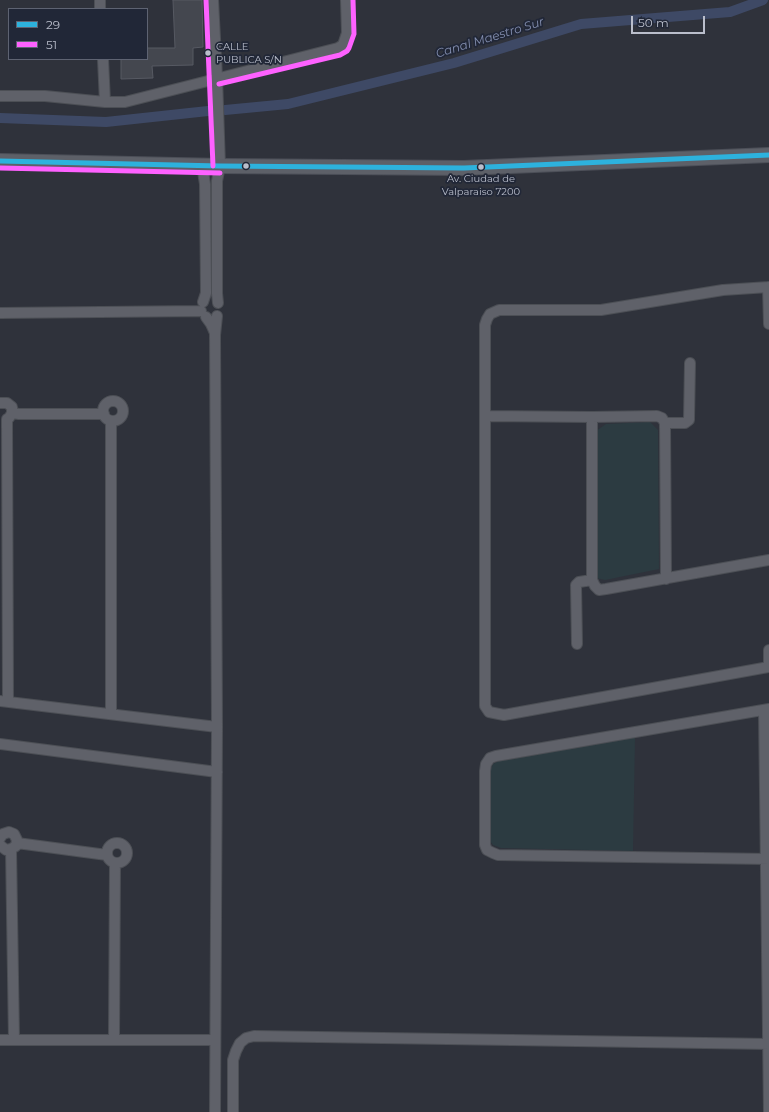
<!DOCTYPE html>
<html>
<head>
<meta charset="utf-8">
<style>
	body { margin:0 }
	#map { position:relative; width:769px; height:1112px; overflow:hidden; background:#2f323b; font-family:Montserrat,sans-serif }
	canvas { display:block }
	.legend { position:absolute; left:8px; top:8px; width:140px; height:52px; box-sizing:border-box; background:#212737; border:1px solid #5e6372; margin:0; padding:5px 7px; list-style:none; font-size:12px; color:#babecb }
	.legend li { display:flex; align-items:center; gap:8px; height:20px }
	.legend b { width:20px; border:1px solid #5e6372 }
	.scale { position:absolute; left:631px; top:16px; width:74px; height:18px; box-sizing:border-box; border:2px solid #babecb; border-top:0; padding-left:5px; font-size:12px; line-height:14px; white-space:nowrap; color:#babecb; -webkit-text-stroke:3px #212737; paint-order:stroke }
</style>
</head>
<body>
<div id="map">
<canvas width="769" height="1112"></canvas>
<ul class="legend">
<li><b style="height:5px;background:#2db2dd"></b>29</li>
<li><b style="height:5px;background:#fe61ff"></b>51</li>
</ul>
<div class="scale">50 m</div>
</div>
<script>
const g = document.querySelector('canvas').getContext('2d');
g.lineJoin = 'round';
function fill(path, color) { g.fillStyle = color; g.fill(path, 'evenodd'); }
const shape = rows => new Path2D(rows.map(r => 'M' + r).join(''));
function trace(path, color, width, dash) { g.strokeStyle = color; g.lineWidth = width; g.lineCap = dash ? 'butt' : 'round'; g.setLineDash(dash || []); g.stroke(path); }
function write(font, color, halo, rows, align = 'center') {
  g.font = font + ' Montserrat,sans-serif'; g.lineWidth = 3.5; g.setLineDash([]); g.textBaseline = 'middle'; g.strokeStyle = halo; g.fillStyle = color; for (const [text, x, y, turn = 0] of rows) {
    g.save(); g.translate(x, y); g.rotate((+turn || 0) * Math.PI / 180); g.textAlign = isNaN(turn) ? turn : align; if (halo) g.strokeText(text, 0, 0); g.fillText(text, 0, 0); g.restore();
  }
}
fill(shape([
	[650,422,658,430,659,569,605,580,596,578,596,431,606,424],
	[635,737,633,851,501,848,493,845,490,841,491,769,493,764,499,761]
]), '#2c3b41');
trace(shape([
	[225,110,288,104,454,63,581,24,730,12,763,0],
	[0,118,106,122,208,111]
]), '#3e4965', 10);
const building = shape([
	[173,0,202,0,203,47,193,48,193,65,152,66,153,78,121,79,121,59,147,59,147,48,175,48,173,0]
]);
fill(building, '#44474f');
trace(building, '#575a63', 1);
const minor = shape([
	[100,0,100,9],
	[213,0,217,77,220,166,217,181,217,293,218,303],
	[103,59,105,102],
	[0,96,45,96,105,102,125,102,338,48,343,45,347,33,346,0],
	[202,165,205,184,206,293,203,302],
	[768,287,769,324],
	[769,287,723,290,601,310,499,310,490,314,487,319,485,325,485,706,489,712,504,715,769,667],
	[0,313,201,311],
	[206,317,211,324,215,333],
	'103 411a10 10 0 1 1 20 0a10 10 0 1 1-20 0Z',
	[0,403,7,403,12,407,12,413,9,418],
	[12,413,19,414,104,414],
	[486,416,592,417,657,416,662,418,665,423,666,579],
	[592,417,592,580,595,586,599,590,606,589,769,560],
	[7,419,8,702],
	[111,421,111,714],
	[665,423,685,423,689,420,690,363],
	[577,644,576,585,579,582,592,580],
	[769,667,769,650],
	[0,701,217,727,215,335,217,316],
	[769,709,496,756,490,758,486,764,485,771,485,845,487,850,493,853,498,855,769,859],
	[764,710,769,1112],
	[0,744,217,772],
	[0,838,3,834,9,832,14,834,17,840,16,846,11,849,6,850,0,845],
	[17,843,107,855],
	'107 853a10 10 0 1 1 20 0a10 10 0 1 1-20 0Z',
	[11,849,14,1040],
	[0,1040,215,1040],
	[114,1040,115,863],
	[215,1112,217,727],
	[233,1112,233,1060,236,1051,240,1043,246,1038,254,1036,769,1044]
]);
const secondary = shape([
	[0,161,220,166,464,168,769,155]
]);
trace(minor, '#4c4f55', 12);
trace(secondary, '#4c4f58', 16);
trace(minor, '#5f6169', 10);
trace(secondary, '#5d6068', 14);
trace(shape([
	[0,161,220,166,464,168,769,155]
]), '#2db2dd', 5);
trace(shape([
	[206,0,213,166],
	[219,84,340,55,347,51,349,48,354,34,353,0],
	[0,168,220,173]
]), '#fe61ff', 5);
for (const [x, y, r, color] of [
	[208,53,3.5,"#babecb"],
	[246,166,3.5,"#babecb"],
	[481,167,3.5,"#babecb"]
]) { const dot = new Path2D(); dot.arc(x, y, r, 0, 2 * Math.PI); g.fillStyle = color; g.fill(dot); trace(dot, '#212737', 1.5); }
write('10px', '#babecb', '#212737', [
	["CALLE",216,47],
	["PUBLICA S/N",216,60],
	["Av. Ciudad de",481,179,"center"],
	["Valparaiso 7200",481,192,"center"]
], 'left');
write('italic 12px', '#848fb0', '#212737', [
	["Canal Maestro Sur",490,38,-17]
]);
</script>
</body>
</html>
